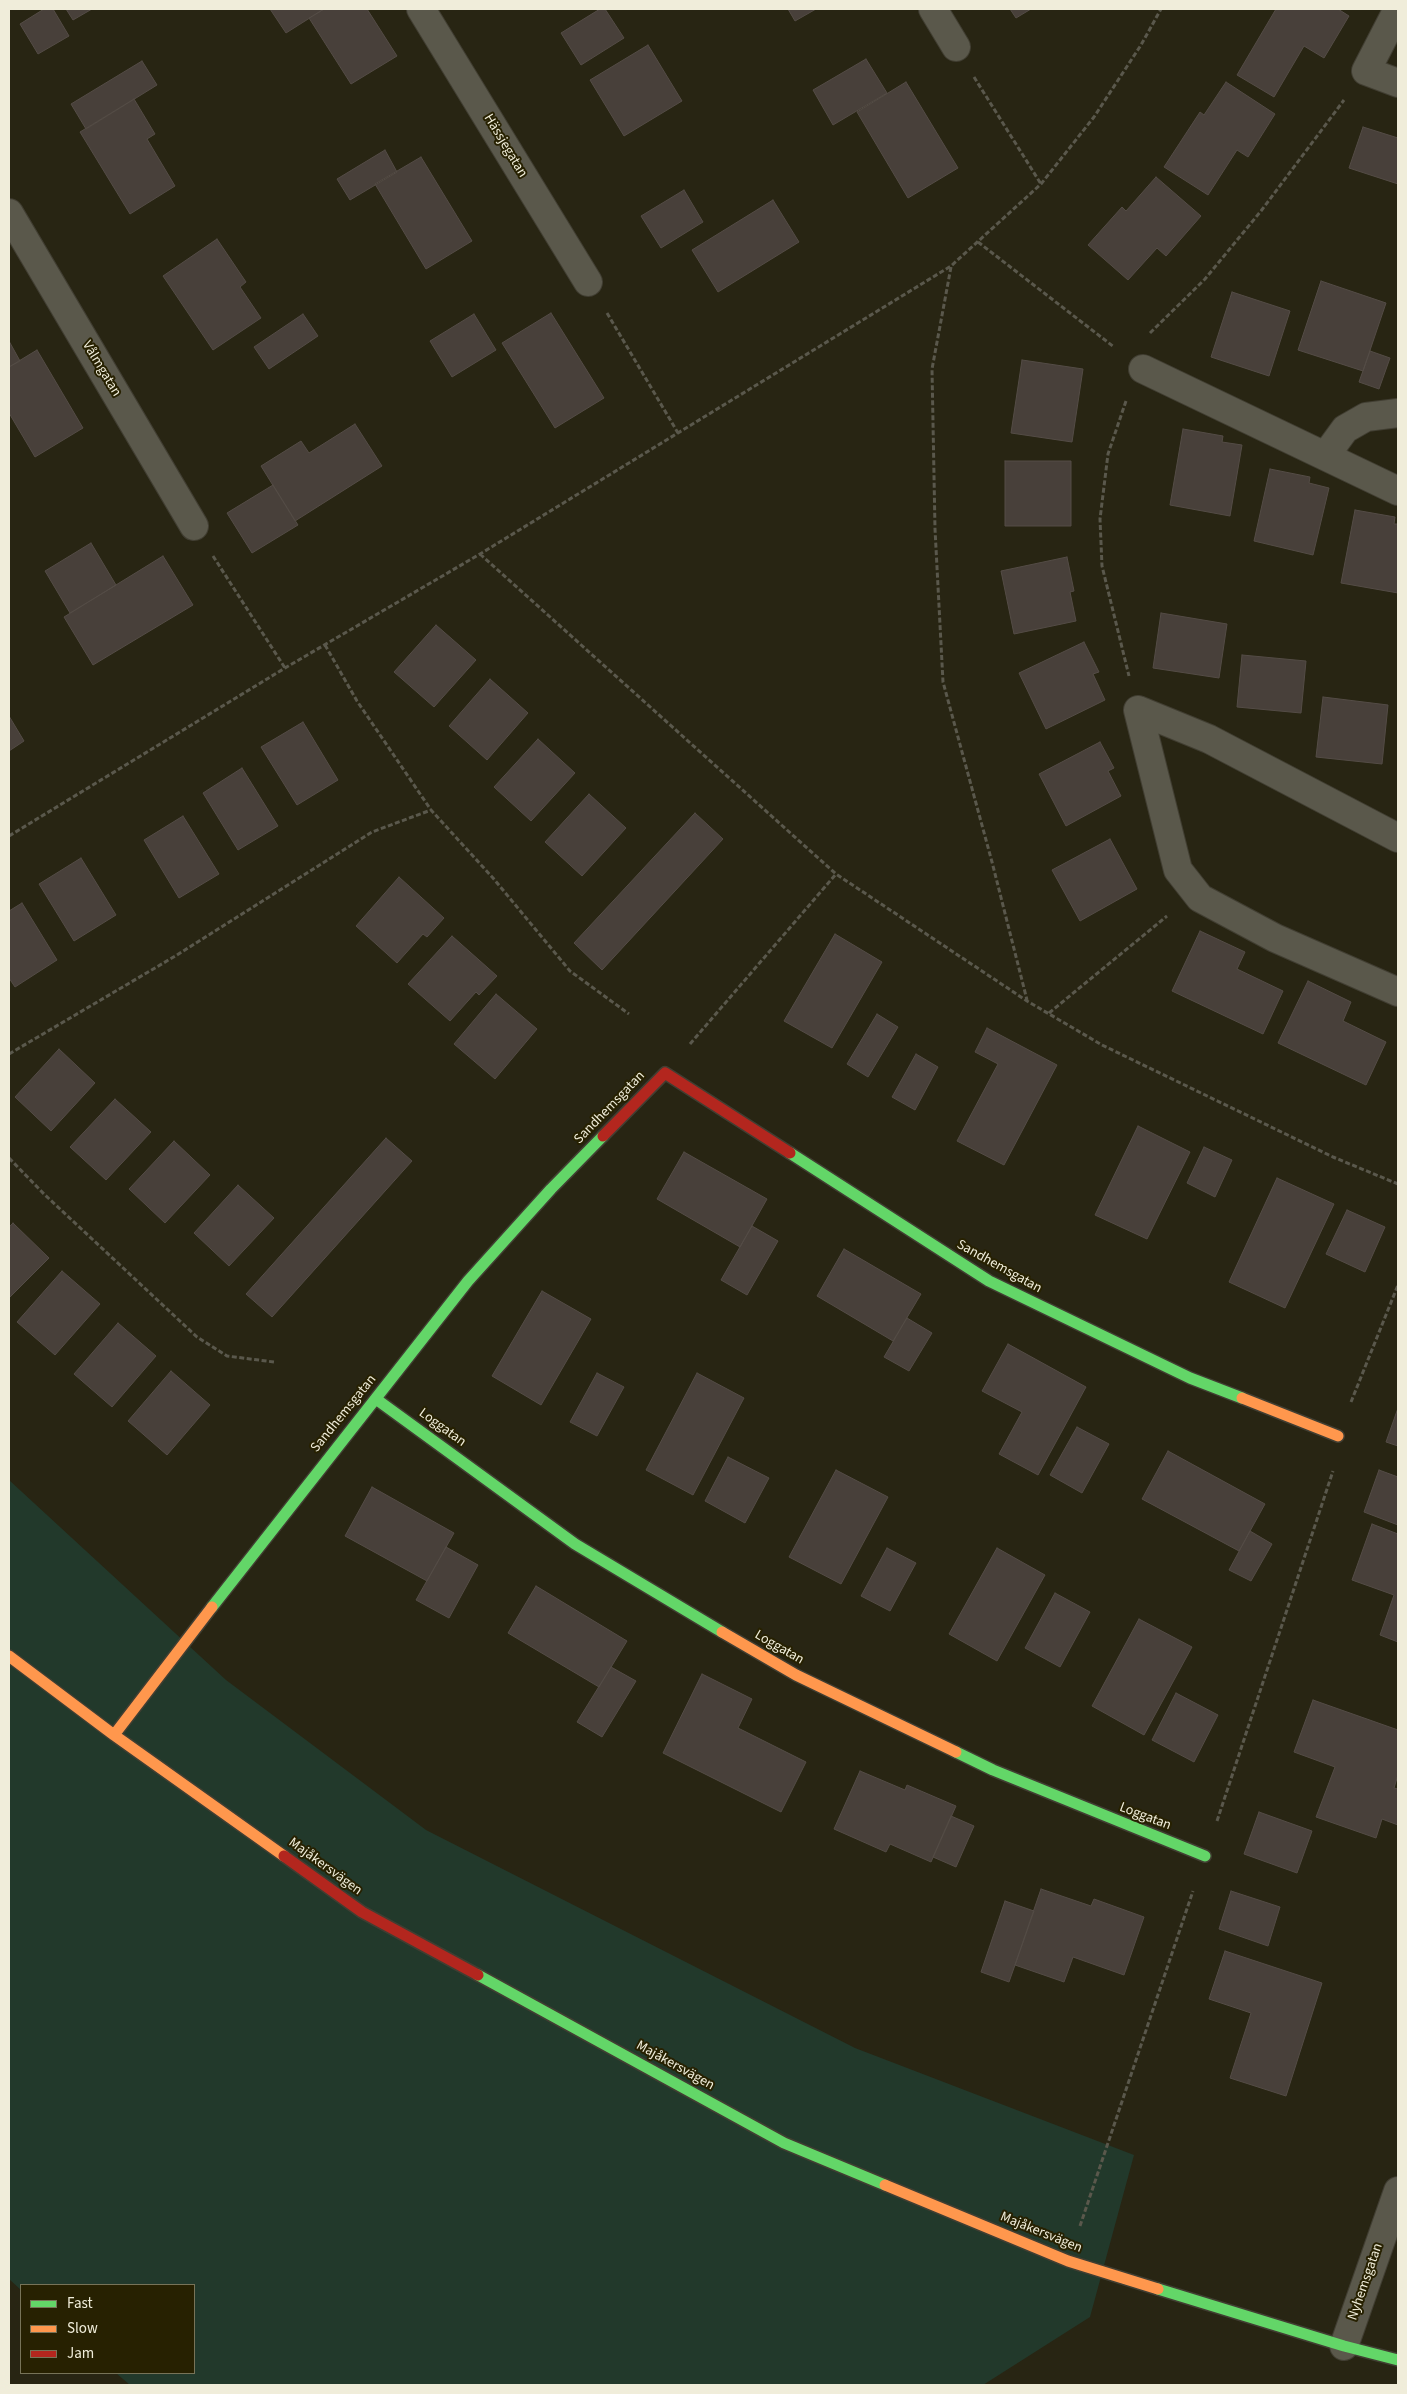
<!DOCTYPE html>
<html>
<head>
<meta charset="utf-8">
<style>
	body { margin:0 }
	#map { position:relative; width:1407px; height:2394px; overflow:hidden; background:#282513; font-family:"Source Sans 3",sans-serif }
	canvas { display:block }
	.frame { position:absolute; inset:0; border:10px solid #f0edda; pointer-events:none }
	.legend { position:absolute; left:20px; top:2284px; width:175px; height:90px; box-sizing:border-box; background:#272101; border:1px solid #777358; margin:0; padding:6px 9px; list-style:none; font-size:15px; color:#f0edda }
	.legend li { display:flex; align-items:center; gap:10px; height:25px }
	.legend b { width:25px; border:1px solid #777358 }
</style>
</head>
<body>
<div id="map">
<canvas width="1407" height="2394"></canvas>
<div class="frame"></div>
<ul class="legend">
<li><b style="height:6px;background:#63d668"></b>Fast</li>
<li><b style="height:6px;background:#ff974d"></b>Slow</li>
<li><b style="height:6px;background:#b3261e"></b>Jam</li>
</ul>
</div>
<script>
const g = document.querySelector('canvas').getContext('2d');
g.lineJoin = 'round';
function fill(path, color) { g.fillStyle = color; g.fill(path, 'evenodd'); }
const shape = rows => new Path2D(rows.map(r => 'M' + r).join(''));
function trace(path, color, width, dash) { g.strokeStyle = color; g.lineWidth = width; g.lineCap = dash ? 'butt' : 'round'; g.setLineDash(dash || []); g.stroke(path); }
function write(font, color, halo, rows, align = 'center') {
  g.font = font + ' "Source Sans 3",sans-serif'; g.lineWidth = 4; g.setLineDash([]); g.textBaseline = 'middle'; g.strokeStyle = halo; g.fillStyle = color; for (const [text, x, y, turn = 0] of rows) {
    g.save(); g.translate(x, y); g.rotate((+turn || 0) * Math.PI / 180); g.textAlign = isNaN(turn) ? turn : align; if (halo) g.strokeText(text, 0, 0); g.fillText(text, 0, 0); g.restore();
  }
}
fill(shape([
	[9,1480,226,1680,426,1830,855,2048,1134,2155,1090,2317,983,2385,130,2385,116,2373,194,2373,194,2285,21,2285,21,2290,9,2279]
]), '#22392b');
const building = shape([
	[44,9,53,9,69,36,38,54,20,24,44,9],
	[66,9,92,9,73,20,66,9],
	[270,9,324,9,286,33,270,9],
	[324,9,367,9,397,56,351,84,309,18,324,9],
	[600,9,605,9,624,38,581,65,561,33,600,9],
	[788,9,816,9,795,21,788,9],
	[1010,9,1031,9,1016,18,1010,9],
	[1276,9,1338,9,1349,16,1324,58,1304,46,1274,97,1237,75,1276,9],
	[648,45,682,101,624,136,590,80,648,45],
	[866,59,887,93,833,125,813,90,866,59],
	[142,61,157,85,86,129,71,104,142,61],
	[906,82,958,168,908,198,857,112,906,82],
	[1226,82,1275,114,1248,157,1237,150,1208,195,1164,167,1200,112,1204,115,1226,82],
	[134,99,155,134,147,139,175,186,130,214,80,132,134,99],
	[1363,127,1398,138,1398,184,1349,168,1363,127],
	[385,150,397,172,350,200,337,179,385,150],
	[421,157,472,241,426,269,375,184,421,157],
	[1156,177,1201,216,1166,256,1157,248,1128,280,1088,245,1122,207,1126,211,1156,177],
	[684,190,703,222,661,248,641,216,684,190],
	[773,200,799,242,718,292,692,250,773,200],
	[217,239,246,282,240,287,261,318,213,350,163,276,217,239],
	[1321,281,1386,303,1363,371,1298,350,1321,281],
	[1232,292,1290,311,1269,376,1211,357,1232,292],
	[551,313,604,398,555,428,502,343,551,313],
	[303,314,318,336,269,369,254,347,303,314],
	[474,314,496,350,452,377,430,341,474,314],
	[9,341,20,361,9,367,9,341],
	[37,350,83,428,35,457,9,413,9,367,37,350],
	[1370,351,1390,358,1379,389,1359,382,1370,351],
	[1022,360,1083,369,1072,442,1011,433,1022,360],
	[355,424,382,466,295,521,261,466,301,441,309,453,355,424],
	[1183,429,1223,436,1222,442,1242,445,1230,516,1170,505,1183,429],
	[1005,461,1071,461,1071,526,1005,526,1005,461],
	[1270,469,1310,477,1309,483,1329,488,1313,555,1254,541,1270,469],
	[273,485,298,525,252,553,227,513,273,485],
	[1355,510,1395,517,1394,524,1398,524,1398,593,1341,583,1355,510],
	[91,543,116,585,70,613,45,571,91,543],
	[163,556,193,605,93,665,64,617,163,556],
	[1067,557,1074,591,1070,592,1076,621,1014,634,1001,571,1067,557],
	[1161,613,1227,624,1219,678,1153,668,1161,613],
	[436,625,476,660,434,707,394,672,436,625],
	[1084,642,1099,672,1093,674,1105,700,1046,729,1019,673,1084,642],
	[1242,655,1306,661,1301,713,1237,707,1242,655],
	[490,679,528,713,487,760,449,726,490,679],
	[1323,697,1388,705,1382,764,1316,757,1323,697],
	[9,716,24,741,9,751,9,716],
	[303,722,338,780,297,805,261,747,303,722],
	[538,739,575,773,531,821,494,787,538,739],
	[1100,742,1114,768,1108,771,1121,796,1066,826,1039,774,1100,742],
	[242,768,278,826,238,850,203,793,242,768],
	[589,794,626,828,582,876,545,842,589,794],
	[695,813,723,839,602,970,574,943,695,813],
	[183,816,219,874,179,898,144,840,183,816],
	[1110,839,1137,889,1080,921,1052,870,1110,839],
	[81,858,116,915,74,941,39,884,81,858],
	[399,877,444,918,427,937,423,934,397,963,356,926,399,877],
	[22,903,57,960,15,987,9,978,9,911,22,903],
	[1200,931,1245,952,1237,969,1283,991,1263,1034,1172,991,1200,931],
	[835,934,882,962,832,1048,784,1021,835,934],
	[452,936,497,976,479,995,476,992,450,1021,408,984,452,936],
	[1308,981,1351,1002,1343,1021,1386,1042,1366,1085,1278,1043,1308,981],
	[496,994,537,1029,495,1079,454,1044,496,994],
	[877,1014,898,1027,868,1077,847,1064,877,1014],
	[987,1028,1057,1065,1004,1165,957,1141,998,1064,975,1052,987,1028],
	[59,1049,95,1083,51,1131,15,1097,59,1049],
	[916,1054,938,1067,915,1110,892,1097,916,1054],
	[115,1099,151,1132,106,1180,70,1147,115,1099],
	[1138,1126,1190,1152,1147,1239,1095,1215,1138,1126],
	[386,1138,412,1161,272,1317,246,1294,386,1138],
	[174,1141,210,1175,165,1223,129,1189,174,1141],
	[1204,1147,1232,1160,1215,1197,1187,1183,1204,1147],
	[684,1152,767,1199,740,1247,657,1199,684,1152],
	[1277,1178,1334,1204,1285,1308,1229,1282,1277,1178],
	[238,1185,274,1218,229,1266,194,1233,238,1185],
	[1347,1210,1385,1227,1365,1272,1326,1254,1347,1210],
	[13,1223,49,1258,9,1298,9,1227,13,1223],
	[752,1226,778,1241,747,1295,721,1280,752,1226],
	[844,1249,921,1294,893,1341,817,1296,844,1249],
	[62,1271,100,1304,55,1355,17,1322,62,1271],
	[542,1291,591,1319,541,1405,492,1376,542,1291],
	[907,1318,932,1333,909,1371,884,1357,907,1318],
	[118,1323,156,1356,112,1407,74,1374,118,1323],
	[1008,1344,1086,1387,1038,1475,999,1454,1022,1412,982,1391,1008,1344],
	[171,1371,210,1405,167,1455,128,1421,171,1371],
	[597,1373,624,1387,597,1436,570,1422,597,1373],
	[697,1373,744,1398,693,1495,646,1470,697,1373],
	[1398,1408,1398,1446,1386,1442,1398,1408],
	[1077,1427,1109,1444,1082,1493,1050,1475,1077,1427],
	[1168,1451,1265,1504,1239,1551,1142,1499,1168,1451],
	[728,1457,769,1478,745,1523,705,1501,728,1457],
	[836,1470,888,1497,841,1584,789,1557,836,1470],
	[1379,1470,1398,1477,1398,1525,1364,1512,1379,1470],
	[372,1487,454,1533,427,1581,345,1536,372,1487],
	[1372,1524,1398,1534,1398,1642,1380,1635,1394,1595,1352,1580,1372,1524],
	[1250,1531,1272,1544,1251,1581,1229,1570,1250,1531],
	[446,1547,478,1565,449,1618,416,1600,446,1547],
	[887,1548,916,1563,890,1611,861,1596,887,1548],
	[997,1548,1045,1575,997,1661,949,1634,997,1548],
	[536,1586,627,1641,599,1687,508,1633,536,1586],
	[1055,1593,1090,1612,1060,1667,1025,1648,1055,1593],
	[1139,1619,1192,1647,1144,1735,1092,1706,1139,1619],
	[611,1667,636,1681,602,1737,577,1722,611,1667],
	[702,1674,752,1699,738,1728,806,1762,781,1812,663,1753,702,1674],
	[1176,1693,1218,1715,1194,1762,1152,1740,1176,1693],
	[1313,1700,1398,1730,1398,1775,1394,1788,1398,1789,1398,1825,1382,1819,1376,1838,1316,1817,1335,1767,1294,1752,1313,1700],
	[860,1771,905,1790,907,1785,956,1806,931,1862,890,1844,886,1852,834,1829,860,1771],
	[1259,1812,1312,1831,1297,1873,1244,1854,1259,1812],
	[951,1816,974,1826,956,1867,933,1857,951,1816],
	[1041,1889,1091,1906,1094,1899,1144,1917,1124,1975,1073,1957,1064,1982,1015,1965,1041,1889],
	[1231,1891,1280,1907,1268,1946,1219,1929,1231,1891],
	[1005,1901,1034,1911,1009,1982,981,1972,1005,1901],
	[1225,1951,1322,1983,1286,2096,1230,2078,1251,2013,1209,1999,1225,1951]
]);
fill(building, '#48403a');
trace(building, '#544c46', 1);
const street = shape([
	[421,9,588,282],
	[933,9,956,47],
	[1398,9,1366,71,1398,83],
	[9,213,194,526],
	[1143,369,1398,491],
	[1326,455,1345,429,1366,417,1398,413],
	[1138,710,1178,870,1200,898,1275,938,1398,992],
	[1138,710,1209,739,1398,838],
	[1344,2346,1398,2191]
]);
const fast = shape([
	[790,1153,989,1281,1190,1378,1242,1398],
	[376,1399,575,1544,722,1632],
	[212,1607,468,1281,551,1189,603,1136],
	[956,1752,993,1770,1205,1856],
	[478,1975,784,2143,885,2185],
	[1158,2289,1344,2346,1398,2360]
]);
const slow = shape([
	[1242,1398,1338,1436],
	[722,1632,796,1675,956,1752],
	[9,1656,114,1735,284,1856],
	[114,1735,212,1607],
	[885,2185,1068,2261,1158,2289]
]);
const jam = shape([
	[603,1136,665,1073,790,1153],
	[284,1856,362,1912,478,1975]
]);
trace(street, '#413e32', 30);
trace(fast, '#413e32', 14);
trace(slow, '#413e32', 14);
trace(jam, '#413e32', 14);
trace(shape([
	[974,77,1041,184],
	[978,242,1114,347],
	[951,267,932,369,935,529,943,682,992,862,1027,1000],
	[607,313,678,433],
	[1150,333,1205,279,1261,211,1344,100],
	[1126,401,1108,454,1100,519,1102,566,1129,676],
	[480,554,836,874,1027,1001,1102,1045,1333,1157,1398,1184],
	[213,556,285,668],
	[325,645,357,701,431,810],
	[9,836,285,668,480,554,951,266,1041,184,1094,117,1141,45,1161,9],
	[1049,1013,1167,916],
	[690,1044,836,874],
	[9,1054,177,955,372,832,431,810,493,878,570,971,629,1014],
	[9,1158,45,1195,197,1337,227,1356,274,1362],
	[1351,1402,1398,1285],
	[1217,1821,1333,1471],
	[1080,2226,1193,1891]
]), '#5a584c', 3, [5, 2.5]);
trace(street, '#5a584b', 28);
trace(fast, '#63d668', 11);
trace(slow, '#ff974d', 11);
trace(jam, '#b3261e', 11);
write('14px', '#f0edda', '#272101', [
	["Hässjegatan",505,146,59],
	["Vålmgatan",101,369,59],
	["Sandhemsgatan",610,1108,-46],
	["Sandhemsgatan",999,1267,29],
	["Sandhemsgatan",344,1414,-51],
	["Loggatan",442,1428,36],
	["Loggatan",779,1648,30],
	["Loggatan",1145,1817,21],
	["Majåkersvägen",325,1867,36],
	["Majåkersvägen",675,2066,29],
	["Majåkersvägen",1041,2233,22],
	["Nyhemsgatan",1366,2282,-71]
]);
</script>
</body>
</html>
